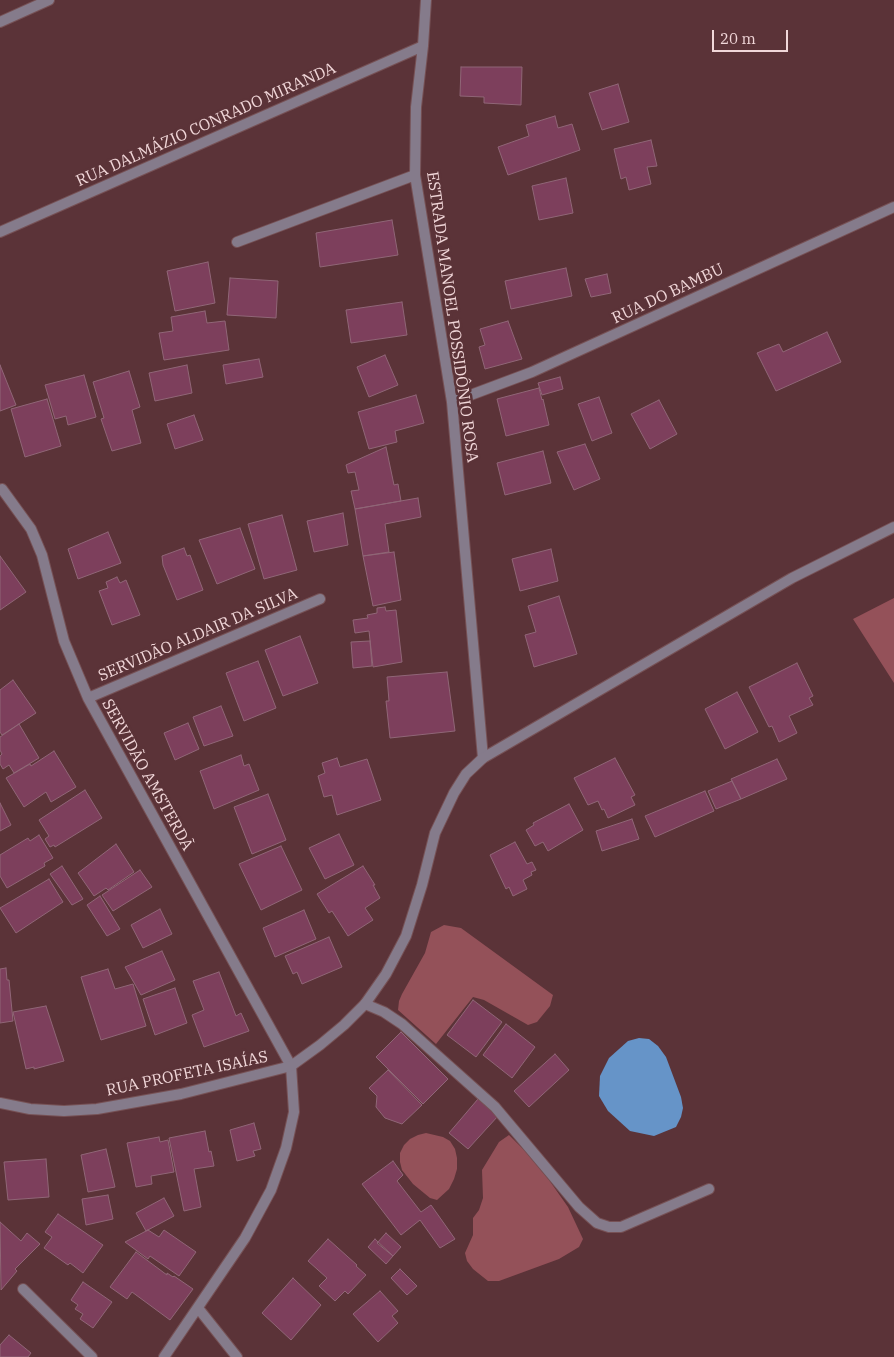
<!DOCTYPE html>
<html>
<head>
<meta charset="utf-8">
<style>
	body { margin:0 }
	#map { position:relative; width:894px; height:1357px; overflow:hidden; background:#5b3338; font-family:"IBM Plex Serif",serif }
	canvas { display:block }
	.scale { position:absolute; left:712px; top:30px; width:76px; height:22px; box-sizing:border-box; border:2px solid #f1d7d9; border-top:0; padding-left:6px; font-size:15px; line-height:18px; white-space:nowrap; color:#f1d7d9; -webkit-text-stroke:4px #5b3338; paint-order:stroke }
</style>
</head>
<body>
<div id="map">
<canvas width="894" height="1357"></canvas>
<div class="scale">20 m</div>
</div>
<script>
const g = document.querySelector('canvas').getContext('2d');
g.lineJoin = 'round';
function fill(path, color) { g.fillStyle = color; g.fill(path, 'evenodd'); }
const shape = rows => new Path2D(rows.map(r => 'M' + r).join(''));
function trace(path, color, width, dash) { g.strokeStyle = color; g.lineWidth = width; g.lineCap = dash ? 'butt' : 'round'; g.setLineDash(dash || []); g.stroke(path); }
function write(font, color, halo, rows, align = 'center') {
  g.font = font + ' "IBM Plex Serif",serif'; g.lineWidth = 5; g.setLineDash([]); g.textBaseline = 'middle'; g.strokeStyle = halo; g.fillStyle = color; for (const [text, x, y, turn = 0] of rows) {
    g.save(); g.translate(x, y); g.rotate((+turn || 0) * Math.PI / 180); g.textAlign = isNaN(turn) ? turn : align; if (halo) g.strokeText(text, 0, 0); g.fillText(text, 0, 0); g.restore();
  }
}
fill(shape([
	[894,598,894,683,853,619],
	[444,925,461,928,553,995,550,1006,537,1022,528,1025,484,1000,473,997,436,1044,398,1010,399,1001,402,994,425,953,431,932],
	[426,1133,443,1137,450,1141,455,1149,457,1158,457,1169,454,1179,449,1189,437,1200,430,1198,413,1184,402,1170,400,1162,400,1153,404,1145,410,1139,418,1135],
	[509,1135,525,1151,549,1180,568,1207,583,1239,579,1247,559,1259,499,1281,488,1281,473,1269,467,1261,465,1253,473,1235,473,1218,479,1210,483,1198,482,1170,499,1142]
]), '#945159');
fill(shape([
	[639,1038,649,1039,658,1046,666,1057,681,1097,683,1108,681,1117,676,1127,654,1136,630,1131,608,1111,599,1096,600,1076,609,1058,628,1041]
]), '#6694c8');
const building = shape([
	[461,67,522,67,521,105,484,103,484,97,460,96,461,67],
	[618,84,629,122,602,130,589,93,618,84],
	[555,116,558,128,572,124,580,150,508,175,498,147,529,136,526,125,555,116],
	[651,140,657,166,647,167,651,184,629,190,626,177,621,179,614,149,651,140],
	[566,178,573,213,539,220,532,186,566,178],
	[392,220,398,255,320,267,316,233,392,220],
	[208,262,215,303,175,311,167,271,208,262],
	[566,268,572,296,511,309,505,281,566,268],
	[607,274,611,293,591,297,585,279,607,274],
	[230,278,278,281,276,318,227,315,230,278],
	[402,302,407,335,351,343,346,310,402,302],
	[205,311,207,323,225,321,229,350,164,360,159,333,173,331,171,317,205,311],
	[508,321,522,359,485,369,479,347,485,345,480,329,508,321],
	[827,332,841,362,776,391,757,353,779,344,783,352,827,332],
	[385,355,398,385,369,397,357,367,385,355],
	[259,359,263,377,226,384,223,365,259,359],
	[0,365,16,405,0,411,0,365],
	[187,365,192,393,155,401,149,373,187,365],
	[129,371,140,407,132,410,141,443,112,451,101,419,104,418,93,382,129,371],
	[84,375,96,417,68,425,66,416,55,419,45,385,84,375],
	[560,377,563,389,542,395,538,383,560,377],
	[539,388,542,400,543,399,549,425,506,436,497,399,539,388],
	[416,395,424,423,395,431,397,442,369,449,358,412,416,395],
	[599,397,612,433,592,441,578,404,599,397],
	[47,399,61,446,25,457,11,409,47,399],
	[659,400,677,434,650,449,631,414,659,400],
	[194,415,203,440,175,449,167,424,194,415],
	[585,444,600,479,574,490,557,452,585,444],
	[386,447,394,485,398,484,401,501,355,509,351,491,359,490,355,472,348,473,346,465,386,447],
	[543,451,551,483,505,495,497,463,543,451],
	[418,498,421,517,385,524,389,552,363,556,355,509,418,498],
	[343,513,348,545,314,552,307,521,343,513],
	[282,515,297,570,264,579,248,524,282,515],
	[240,528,255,569,217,584,199,540,240,528],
	[108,532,121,563,78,579,68,549,108,532],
	[184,548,187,556,190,555,203,590,177,600,163,565,162,556,184,548],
	[551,549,558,581,520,591,512,559,551,549],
	[394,552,401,600,373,606,363,556,394,552],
	[0,556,26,592,0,610,0,556],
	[117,577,120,583,126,580,140,615,112,625,99,591,108,588,106,582,117,577],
	[559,596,577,654,534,667,525,635,536,632,528,606,559,596],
	[385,607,386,611,396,610,402,662,373,667,369,631,355,633,353,620,368,618,367,615,377,613,377,608,385,607],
	[300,636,318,683,283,696,265,650,300,636],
	[370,641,372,666,353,668,351,642,370,641],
	[258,661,276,708,244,721,226,673,258,661],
	[797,663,813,696,809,698,813,705,789,716,797,733,779,742,772,726,769,727,749,687,797,663],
	[447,672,455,731,390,738,386,701,389,701,387,677,447,672],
	[13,680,36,713,2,735,0,732,0,690,13,680],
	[737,692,758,732,725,749,705,709,737,692],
	[221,706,233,736,204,746,193,717,221,706],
	[188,723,199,749,175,760,164,733,188,723],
	[19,724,39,758,14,773,9,765,3,769,0,764,0,756,2,754,0,750,0,737,19,724],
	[54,751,76,787,51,802,46,792,24,807,6,778,30,764,31,766,54,751],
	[241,755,244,766,249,764,259,790,214,809,200,771,241,755],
	[337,758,340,767,367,759,381,800,337,815,332,795,324,797,318,776,325,773,322,763,337,758],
	[615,758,635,795,631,797,635,805,608,818,604,809,602,810,598,801,588,805,574,778,615,758],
	[777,759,787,779,741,799,731,779,777,759],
	[732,781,741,799,716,809,708,791,732,781],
	[85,790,102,818,55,847,54,845,50,847,45,839,49,836,39,820,85,790],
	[705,791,714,811,655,837,645,816,705,791],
	[268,794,286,840,252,854,234,807,268,794],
	[0,803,11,825,0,831,0,803],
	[569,804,583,830,548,851,543,842,535,846,526,830,534,825,533,823,569,804],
	[632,819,639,839,602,851,596,831,632,819],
	[339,834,354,865,325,879,309,848,339,834],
	[39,835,53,858,44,863,45,866,7,888,0,876,0,855,28,838,30,841,39,835],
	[515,842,527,864,532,862,536,870,531,872,532,875,523,880,527,889,513,896,509,887,506,889,490,855,515,842],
	[116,844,134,872,108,890,106,888,94,896,78,873,116,844],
	[281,846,302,890,261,910,239,864,281,846],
	[62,866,83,899,72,905,50,874,62,866],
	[363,866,375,885,373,885,380,898,365,908,373,920,348,936,332,911,329,913,317,894,363,866],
	[140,870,152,887,113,911,102,895,140,870],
	[49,879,63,902,16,933,0,908,49,879],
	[100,896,120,929,107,936,87,905,100,896],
	[160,909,172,934,143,948,131,925,160,909],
	[304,910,316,939,275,957,263,928,304,910],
	[329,937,342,967,302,984,297,972,293,974,285,956,329,937],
	[162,951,175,980,141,995,125,967,162,951],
	[6,968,7,980,9,980,13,1021,0,1023,0,969,6,968],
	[108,969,115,989,133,984,146,1026,101,1040,81,977,108,969],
	[219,972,236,1016,241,1013,249,1031,204,1047,192,1015,204,1010,193,981,219,972],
	[175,988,187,1023,155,1035,143,999,175,988],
	[473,1000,502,1022,476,1057,447,1035,473,1000],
	[46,1006,64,1061,34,1069,34,1067,26,1069,13,1012,46,1006],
	[506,1024,535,1047,512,1078,483,1055,506,1024],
	[401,1032,448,1079,423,1104,376,1057,401,1032],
	[555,1054,569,1070,529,1107,514,1091,555,1054],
	[388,1070,422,1105,402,1124,385,1118,376,1107,377,1096,369,1088,388,1070],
	[478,1099,498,1116,468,1149,449,1133,478,1099],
	[254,1123,261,1149,253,1151,255,1156,237,1161,230,1130,254,1123],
	[205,1131,209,1152,211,1151,214,1166,194,1169,201,1207,184,1211,169,1138,205,1131],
	[159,1137,160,1142,168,1140,174,1172,151,1176,152,1184,136,1187,127,1143,159,1137],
	[106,1149,115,1187,88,1192,81,1155,106,1149],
	[46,1159,49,1197,8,1200,4,1162,46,1159],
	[393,1161,403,1175,397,1181,421,1212,431,1205,455,1239,440,1248,420,1220,401,1235,362,1184,393,1161],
	[108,1195,113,1219,86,1225,82,1199,108,1195],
	[164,1198,174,1216,146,1231,136,1213,164,1198],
	[58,1214,103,1245,83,1273,70,1263,68,1265,44,1248,52,1237,45,1232,58,1214],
	[0,1222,21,1241,27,1233,40,1244,15,1269,17,1271,1,1290,0,1222],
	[148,1230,159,1237,164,1230,196,1252,179,1276,150,1256,148,1259,125,1242,148,1230],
	[386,1233,401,1247,393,1256,377,1243,386,1233],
	[328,1239,357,1265,356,1266,366,1275,348,1294,345,1291,335,1301,319,1286,327,1278,308,1261,328,1239],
	[375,1239,393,1256,386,1264,368,1247,375,1239],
	[136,1252,167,1275,167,1273,173,1277,174,1276,193,1289,170,1320,132,1292,127,1299,110,1287,136,1252],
	[400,1269,417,1286,407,1295,391,1278,400,1269],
	[293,1278,321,1305,291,1340,262,1313,293,1278],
	[83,1282,112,1302,93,1328,80,1319,83,1314,75,1309,78,1305,71,1300,83,1282],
	[380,1291,398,1311,392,1316,398,1323,378,1342,353,1314,380,1291],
	[9,1335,31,1353,28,1357,0,1357,0,1345,9,1335]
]);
fill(building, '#7d3f5c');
trace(building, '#906677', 1);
const service = shape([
	[365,1004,384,1012,402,1024,495,1107,579,1207,597,1223,609,1227,621,1227,709,1189]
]);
const minor = shape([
	[426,0,423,46,416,107,415,175,452,402,483,758],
	[0,22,49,0],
	[0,232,423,46],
	[237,242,415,175],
	[452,402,532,372,894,207],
	[2,489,31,529,42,555,64,641,88,698,291,1066,294,1112,286,1148,271,1190,245,1238,164,1357],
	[88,698,320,599],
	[23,1289,92,1357],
	[198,1308,237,1357]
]);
const tertiary = shape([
	[0,1103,30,1109,64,1111,97,1109,181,1094,291,1066,320,1045,344,1025,365,1004,386,974,406,936,422,885,435,833,454,793,466,774,483,758,792,578,894,527]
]);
trace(service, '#765155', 12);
trace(minor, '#765155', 12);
trace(tertiary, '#765155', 12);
trace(service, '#857b8b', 10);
trace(minor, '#857b8b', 10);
trace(tertiary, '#857b8b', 10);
write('16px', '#f1d7d9', '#5b3338', [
	["RUA DALMÁZIO CONRADO MIRANDA",206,125,-24],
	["RUA DO BAMBU",668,294,-25],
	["ESTRADA MANOEL POSSIDÔNIO ROSA",452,317,82],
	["SERVIDÃO ALDAIR DA SILVA",198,635,-23],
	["SERVIDÃO AMSTERDÃ",147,775,61],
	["RUA PROFETA ISAÍAS",187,1074,-12]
]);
</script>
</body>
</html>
